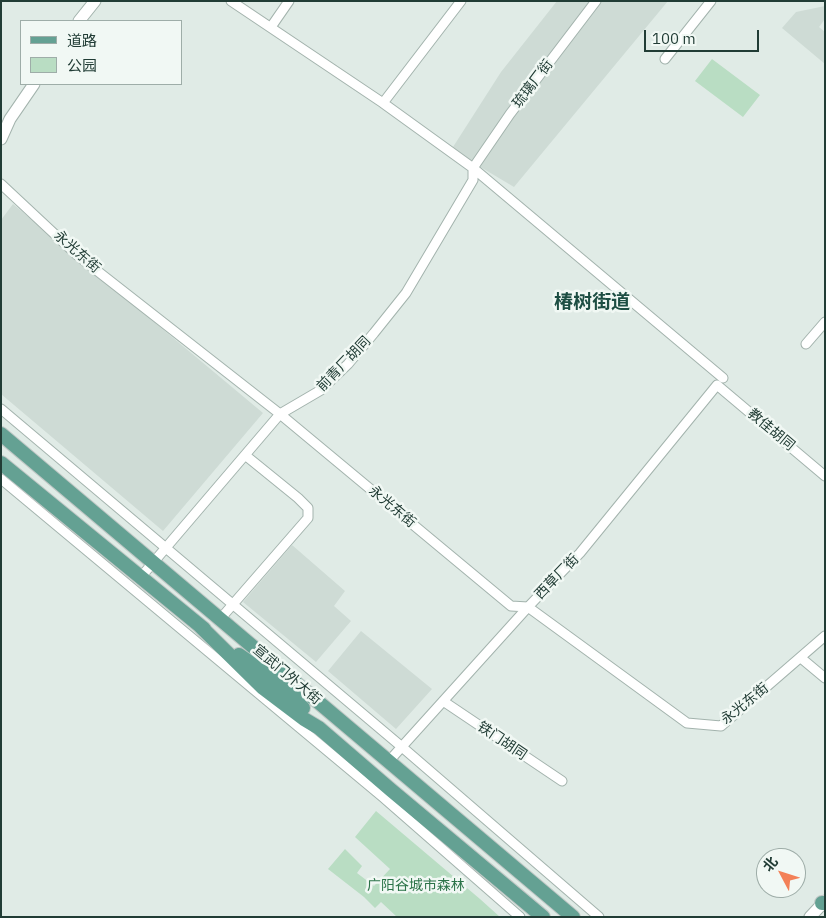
<!DOCTYPE html>
<html>
<head>
<meta charset="utf-8">
<style>
	body { margin:0 }
	#map { position:relative; width:826px; height:918px; overflow:hidden; background:#e0ebe6; font-family:"IBM Plex Sans","Noto Sans SC",sans-serif }
	canvas { display:block }
	.frame { position:absolute; inset:0; border:2px solid #213c35; pointer-events:none }
	.legend { position:absolute; left:20px; top:20px; width:162px; height:65px; box-sizing:border-box; background:#f1f8f4; border:1px solid #9eada8; margin:0; padding:6px 9px; list-style:none; font-size:15px; color:#213c35 }
	.legend li { display:flex; align-items:center; gap:10px; height:25px }
	.legend b { width:25px; border:1px solid #9eada8 }
	.north { position:absolute; left:756px; top:848px; width:50px; height:50px; box-sizing:border-box; background:#f1f8f4; border:1px solid #9eada8; border-radius:50%; rotate:310deg; font-size:14px; font-weight:700; line-height:20px; text-align:center; color:#213c35 }
	.north::after { content:''; display:block; margin:auto; width:18px; height:22px; background:#f38057; clip-path:polygon(50% 0,100% 100%,50% 72%,0 100%) }
	.scale { position:absolute; left:644px; top:30px; width:115px; height:22px; box-sizing:border-box; border:2px solid #213c35; border-top:0; padding-left:6px; font-size:15px; line-height:18px; white-space:nowrap; color:#213c35; -webkit-text-stroke:4px #f1f8f4; paint-order:stroke }
</style>
</head>
<body>
<div id="map">
<canvas width="826" height="918"></canvas>
<div class="frame"></div>
<ul class="legend">
<li><b style="height:6px;background:#64a193"></b>道路</li>
<li><b style="height:14px;background:#b9ddc3"></b>公园</li>
</ul>
<div class="north">北</div>
<div class="scale">100 m</div>
</div>
<script>
const g = document.querySelector('canvas').getContext('2d');
g.lineJoin = 'round';
function fill(path, color) { g.fillStyle = color; g.fill(path, 'evenodd'); }
const shape = rows => new Path2D(rows.map(r => 'M' + r).join(''));
function trace(path, color, width, dash) { g.strokeStyle = color; g.lineWidth = width; g.lineCap = dash ? 'butt' : 'round'; g.setLineDash(dash || []); g.stroke(path); }
function write(font, color, halo, rows, align = 'center') {
  g.font = font + ' "IBM Plex Sans","Noto Sans SC",sans-serif'; g.lineWidth = 5; g.setLineDash([]); g.textBaseline = 'middle'; g.strokeStyle = halo; g.fillStyle = color; for (const [text, x, y, turn = 0] of rows) {
    g.save(); g.translate(x, y); g.rotate((+turn || 0) * Math.PI / 180); g.textAlign = isNaN(turn) ? turn : align; if (halo) g.strokeText(text, 0, 0); g.fillText(text, 0, 0); g.restore();
  }
}
fill(shape([
	[557,1,668,1,514,187,467,159,453,147,501,72],
	[825,6,825,19,819,27,825,32,825,64,782,28,796,12],
	[13,204,263,413,163,531,1,394,1,220],
	[292,545,345,591,334,606,351,621,316,662,243,602],
	[361,631,432,689,396,729,328,671]
]), '#cedbd5');
fill(shape([
	[712,59,760,95,743,117,695,81],
	[376,811,480,899,500,917,397,917,381,902,375,908,364,897,328,869,345,849,362,866,357,873,374,886,390,869,355,837]
]), '#b9ddc3');
const minor = shape([
	[231,1,383,103,461,1],
	[271,27,289,1],
	[665,59,711,1],
	[383,103,473,168,723,378],
	[1,184,77,255,280,414,511,606,528,607,687,723,721,726,825,636],
	[806,344,825,322],
	[1,409,402,747,599,917],
	[1,479,384,798,520,917],
	[140,578,280,414,321,390,348,364,374,333,406,293,473,180,473,168,510,114,596,1],
	[221,618,308,518,308,508,298,498,245,455],
	[801,658,825,678],
	[443,701,562,781],
	[389,761,528,607,580,553,717,385,825,476]
]);
const tertiary = shape([
	[79,21,95,1],
	[1,139,10,119,34,84],
	[810,917,825,901]
]);
const primary = shape([
	[1,434,573,917],
	[1,463,204,629],
	[198,624,263,688,304,719,319,728,391,790,543,917],
	[239,655,266,674,303,708],
	[822,903,825,903]
]);
trace(minor, '#a3b3ad', 11);
trace(tertiary, '#a3b3ad', 13);
trace(primary, '#c1c8c6', 16);
trace(minor, '#fff', 9);
trace(tertiary, '#fff', 11);
trace(primary, '#64a193', 14);
write('14px', '#213c35', '#f1f8f4', [
	["琉璃厂街",533,84,-53],
	["永光东街",77,252,41],
	["前青厂胡同",344,364,-46],
	["教佳胡同",771,430,40],
	["永光东街",392,507,40],
	["西草厂街",557,577,-46],
	["宣武门外大街",287,675,40],
	["永光东街",745,704,-39],
	["铁门胡同",502,741,34]
]);
write('14px', '#2b7348', '#f1f8f4', [
	["广阳谷城市森林",416,886]
]);
write('bold 19px', '#1d4e43', '#f1f8f4', [
	["椿树街道",592,303]
]);
</script>
</body>
</html>
